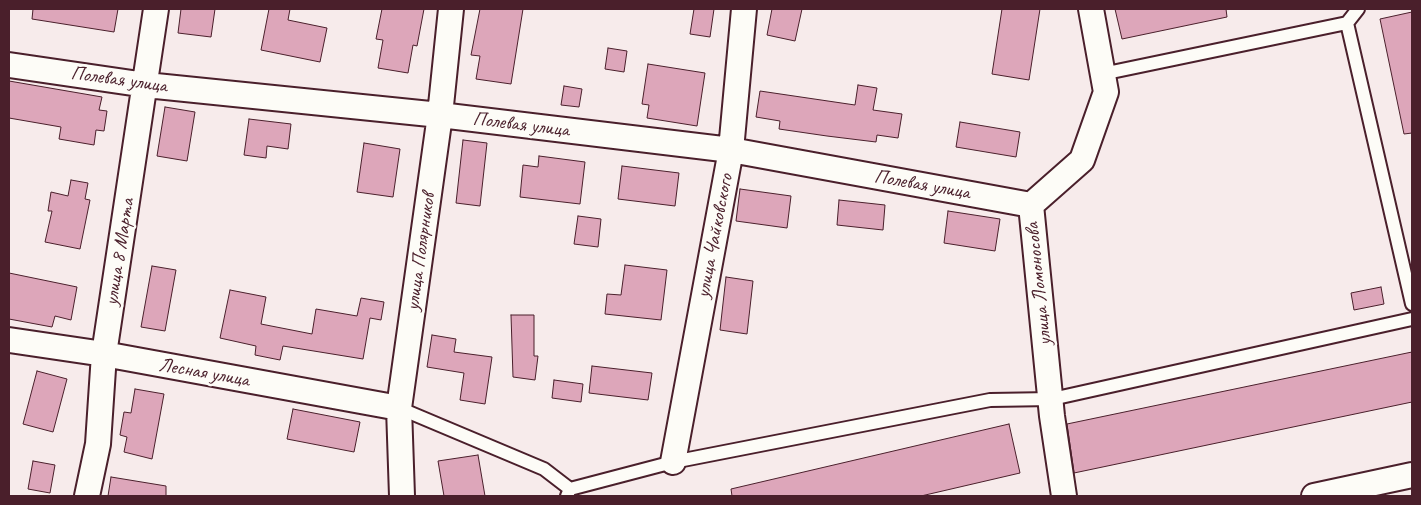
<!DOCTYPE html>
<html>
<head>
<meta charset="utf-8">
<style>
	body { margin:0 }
	#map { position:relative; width:1421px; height:505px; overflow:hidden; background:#f7ebeb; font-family:Caveat,sans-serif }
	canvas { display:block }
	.frame { position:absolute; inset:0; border:10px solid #4a1f2b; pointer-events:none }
</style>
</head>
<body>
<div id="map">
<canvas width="1421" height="505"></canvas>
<div class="frame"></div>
</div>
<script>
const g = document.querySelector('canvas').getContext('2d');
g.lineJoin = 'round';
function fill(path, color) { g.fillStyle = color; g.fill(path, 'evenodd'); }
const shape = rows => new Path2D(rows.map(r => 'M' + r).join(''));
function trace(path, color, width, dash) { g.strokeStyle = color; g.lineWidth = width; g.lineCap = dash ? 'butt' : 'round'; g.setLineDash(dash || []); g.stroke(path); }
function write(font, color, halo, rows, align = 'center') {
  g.font = font + ' Caveat,sans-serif'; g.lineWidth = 5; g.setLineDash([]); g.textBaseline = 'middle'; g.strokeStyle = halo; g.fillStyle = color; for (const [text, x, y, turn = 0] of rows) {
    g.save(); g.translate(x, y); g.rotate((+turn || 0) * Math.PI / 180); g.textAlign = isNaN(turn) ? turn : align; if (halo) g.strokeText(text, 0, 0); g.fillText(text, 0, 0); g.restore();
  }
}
const building = shape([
	[33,9,118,9,114,32,32,19,33,9],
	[181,9,215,9,211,37,178,33,181,9],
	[269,9,290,9,288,20,327,28,320,62,261,50,269,9],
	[382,9,424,9,417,46,413,45,408,73,378,68,383,40,376,39,382,9],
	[480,9,523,9,511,84,476,79,480,56,471,55,480,9],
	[694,9,714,9,710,37,690,34,694,9],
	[772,9,802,9,795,41,767,35,772,9],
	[1002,9,1040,9,1029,80,992,74,1002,9],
	[1115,9,1226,9,1227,17,1122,39,1115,9],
	[1412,12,1412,133,1404,134,1380,19,1412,12],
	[608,48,627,51,624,72,605,69,608,48],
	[648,64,705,73,697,126,647,118,649,105,642,104,648,64],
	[9,81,102,97,99,110,107,111,104,131,96,130,94,145,59,139,61,127,9,118,9,81],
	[858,85,877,88,873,110,902,114,898,138,877,135,876,142,827,136,779,129,780,121,756,117,760,91,855,105,858,85],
	[564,86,582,89,579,107,561,105,564,86],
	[165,107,195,112,187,161,157,156,165,107],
	[249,119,291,124,288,149,267,146,266,158,244,155,249,119],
	[960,122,1020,132,1016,157,956,147,960,122],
	[463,140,487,143,480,206,456,203,463,140],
	[364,143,400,149,393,197,357,192,364,143],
	[539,156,585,162,580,204,520,197,523,165,538,167,539,156],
	[622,166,679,173,675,206,618,199,622,166],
	[71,180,88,183,85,199,90,200,80,249,45,242,52,211,48,211,51,192,68,196,71,180],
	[740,189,791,196,787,228,736,221,740,189],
	[839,200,885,205,883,230,837,225,839,200],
	[948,211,1000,219,995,251,944,243,948,211],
	[578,216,601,219,598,247,574,244,578,216],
	[625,265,667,270,661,320,605,314,607,294,621,295,625,265],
	[152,266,176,270,165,331,141,327,152,266],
	[9,273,77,287,71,320,55,316,52,327,9,319,9,273],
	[726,277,753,281,747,334,720,330,726,277],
	[1381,287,1384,304,1354,310,1351,293,1381,287],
	[230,290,266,297,261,324,312,334,316,309,357,316,361,298,384,302,381,320,370,318,363,359,283,346,280,360,255,355,256,346,220,338,230,290],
	[511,315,534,315,534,356,538,356,535,380,513,377,511,315],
	[432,335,456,339,454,352,492,357,485,404,460,400,464,373,427,367,432,335],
	[1412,352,1412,402,1074,473,1067,424,1412,352],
	[592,366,652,373,648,400,589,393,592,366],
	[37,371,67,379,53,432,23,424,37,371],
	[554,380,583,384,581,402,552,398,554,380],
	[135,389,164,394,152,459,124,452,127,437,120,435,124,412,131,413,135,389],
	[293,409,360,422,354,452,287,439,293,409],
	[1009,424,1020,473,921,496,732,496,731,489,1009,424],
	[478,455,485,496,444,496,438,461,478,455],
	[33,461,55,465,50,493,28,489,33,461],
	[111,477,166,486,166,496,108,496,111,477]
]);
fill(building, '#dda6ba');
trace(building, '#4a1f2b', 1);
const lane = shape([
	[1347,23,1358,9],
	[1102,74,1347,23,1412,304],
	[399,408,544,469,570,489],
	[567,496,570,489,673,462,990,400,1052,399,1412,319]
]);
const street = shape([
	[9,65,146,85,440,115,731,150,1031,205],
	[9,340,104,354,399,408],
	[673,462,731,150,744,9],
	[87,496,98,444,104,354,156,9],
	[402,496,399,408,440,115,451,9],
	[1064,496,1052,416,1031,205,1082,160,1106,92,1091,9],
	[1314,496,1412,475]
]);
trace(lane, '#4a1f2b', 16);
trace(street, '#4a1f2b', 28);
trace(lane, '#fdfcf7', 12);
trace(street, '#fdfcf7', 24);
write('20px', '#4a1f2b', '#fdfcf7', [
	["Полевая улица",119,80,8],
	["Полевая улица",521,125,7],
	["Полевая улица",922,185,10],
	["улица Чайковского",715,236,-79],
	["улица 8 Марта",120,252,-81],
	["улица Полярников",421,252,-82],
	["улица Ломоносова",1039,284,-96],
	["Лесная улица",204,373,10]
]);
</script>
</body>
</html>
